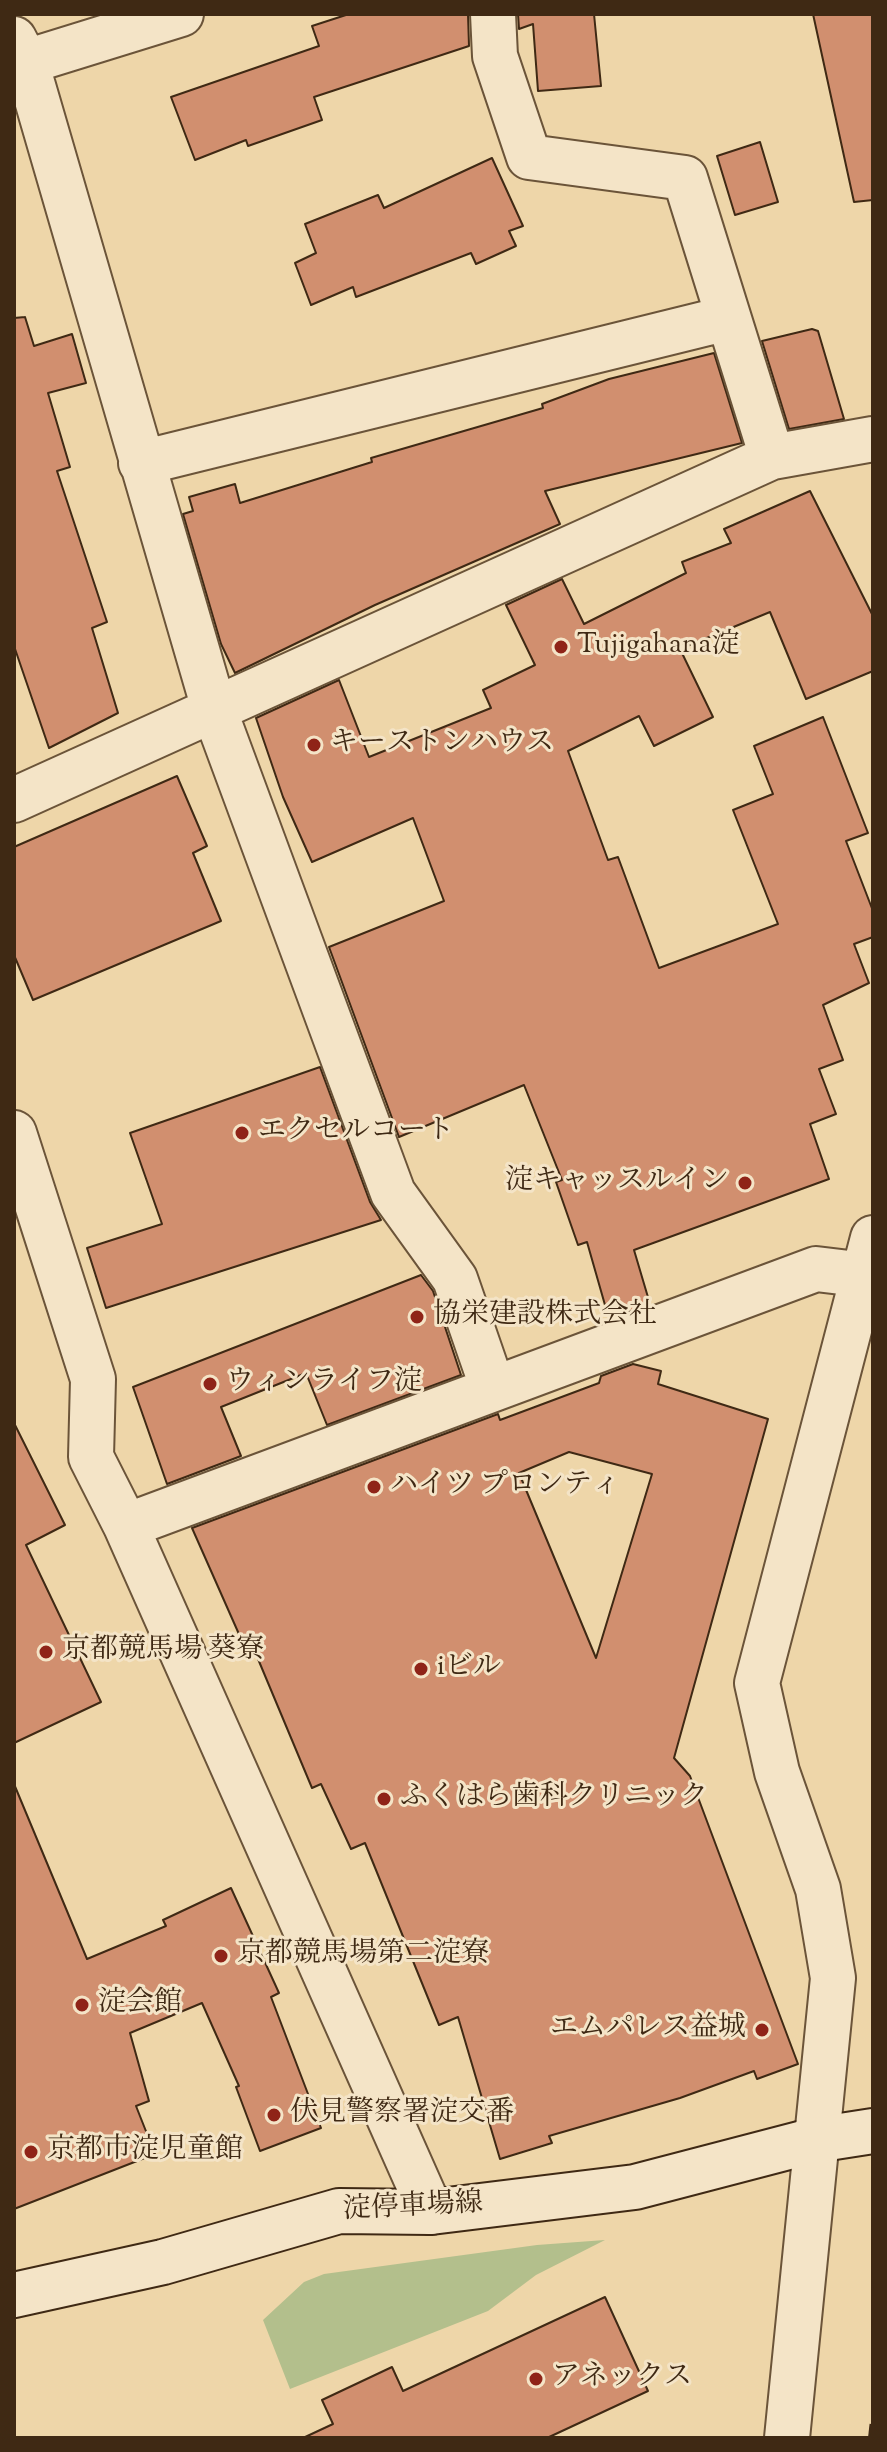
<!DOCTYPE html>
<html>
<head>
<meta charset="utf-8">
<style>
	body { margin:0 }
	#map { position:relative; width:887px; height:2452px; overflow:hidden; background:#eed6a9; font-family:"Sorts Mill Goudy",serif }
	canvas { display:block }
	.frame { position:absolute; inset:0; border:16px solid #3f2914; pointer-events:none }
</style>
</head>
<body>
<div id="map">
<canvas width="887" height="2452"></canvas>
<div class="frame"></div>
</div>
<script>
const g = document.querySelector('canvas').getContext('2d');
g.lineJoin = 'round';
function fill(path, color) { g.fillStyle = color; g.fill(path, 'evenodd'); }
const shape = rows => new Path2D(rows.map(r => 'M' + r).join(''));
function trace(path, color, width, dash) { g.strokeStyle = color; g.lineWidth = width; g.lineCap = dash ? 'butt' : 'round'; g.setLineDash(dash || []); g.stroke(path); }
function write(font, color, halo, rows, align = 'center') {
  g.font = font + ' "Sorts Mill Goudy","Noto Serif JP",serif'; g.lineWidth = 6; g.setLineDash([]); g.textBaseline = 'middle'; g.strokeStyle = halo; g.fillStyle = color; for (const [text, x, y, turn = 0] of rows) {
    g.save(); g.translate(x, y); g.rotate((+turn || 0) * Math.PI / 180); g.textAlign = isNaN(turn) ? turn : align; if (halo) g.strokeText(text, 0, 0); g.fillText(text, 0, 0); g.restore();
  }
}
fill(shape([
	[605,2240,536,2275,488,2311,290,2389,263,2320,304,2282,324,2274,537,2245]
]), '#b3bf8c');
const building = shape([
	[349,14,468,14,469,46,314,97,322,120,248,146,246,140,195,160,171,97,319,46,312,26,349,14],
	[518,14,594,14,601,86,538,91,533,24,519,29,518,14],
	[813,14,873,14,873,200,854,202,813,14],
	[760,142,778,202,735,215,717,156,760,142],
	[492,158,523,226,509,231,516,246,476,264,471,253,356,297,353,287,311,305,295,263,316,253,305,224,378,195,384,208,492,158],
	[25,317,34,346,72,334,86,383,48,393,70,467,57,471,107,622,92,628,118,713,49,748,14,646,14,318,25,317],
	[812,329,818,331,844,419,789,429,762,341,812,329],
	[714,353,742,443,545,491,560,524,375,605,235,673,221,644,183,514,193,511,189,497,235,484,240,503,372,462,371,458,543,408,542,404,609,379,714,353],
	[810,491,873,616,873,671,806,699,770,612,680,649,713,717,654,746,639,716,568,751,608,860,618,857,659,968,778,924,733,810,773,794,754,746,823,717,868,833,846,841,873,911,873,937,854,944,869,983,823,1005,843,1060,819,1069,836,1114,810,1124,829,1179,634,1250,650,1304,609,1319,587,1242,578,1245,556,1182,562,1180,524,1085,399,1137,329,947,444,901,413,818,312,862,283,797,256,718,339,680,369,757,491,708,483,690,535,665,506,605,562,579,584,624,686,573,682,562,731,543,724,529,810,491],
	[177,776,207,846,193,853,221,921,33,1000,14,955,14,847,177,776],
	[320,1067,370,1202,381,1220,106,1308,87,1248,162,1224,130,1133,320,1067],
	[421,1275,433,1291,461,1375,327,1425,306,1373,221,1407,241,1456,167,1484,133,1387,421,1275],
	[633,1364,661,1371,658,1384,768,1419,674,1758,690,1776,798,2064,757,2079,754,2071,680,2098,549,2136,552,2143,500,2159,458,2017,439,2025,365,1843,351,1849,321,1784,312,1788,253,1647,246,1650,192,1528,498,1414,500,1420,599,1383,601,1376,633,1364],
	[569,1452,652,1474,596,1658,519,1473,569,1452],
	[14,1423,65,1525,26,1545,101,1702,14,1743,14,1423],
	[14,1784,87,1959,166,1926,163,1920,231,1888,279,1993,271,1997,321,2128,260,2151,236,2087,239,2086,202,2003,130,2033,149,2101,136,2106,155,2154,14,2209,14,1784],
	[605,2297,648,2391,547,2438,303,2438,333,2424,322,2400,392,2367,403,2391,605,2297]
]);
fill(building, '#d18f6f');
trace(building, '#3f2914', 2);
const street = shape([
	[493,14,495,56,529,157,685,178,772,457],
	[14,39,26,62,215,712,393,1193,455,1279,493,1389],
	[26,62,181,14],
	[141,463,728,318],
	[14,800,772,457,873,439],
	[14,1133,93,1379,91,1457,126,1526,431,2212],
	[126,1526,816,1269,866,1275],
	[787,2438,833,1978,818,1889,777,1772,757,1683,873,1238]
]);
const secondary = shape([
	[14,2295,163,2262,339,2211,431,2212,635,2187,815,2140,873,2131]
]);
trace(street, '#6b5439', 48);
trace(secondary, '#3f2914', 48);
trace(street, '#f4e4c7', 44);
trace(secondary, '#f4e4c7', 44);
trace(shape([
	[871,2438,873,2420]
]), '#3f2914', 6, [14, 14]);
for (const [x, y, r, color] of [
	[561,647,8,"#8f2418"],
	[314,745,8,"#8f2418"],
	[242,1133,8,"#8f2418"],
	[745,1183,8,"#8f2418"],
	[417,1317,8,"#8f2418"],
	[210,1384,8,"#8f2418"],
	[374,1487,8,"#8f2418"],
	[46,1652,8,"#8f2418"],
	[421,1669,8,"#8f2418"],
	[384,1799,8,"#8f2418"],
	[221,1956,8,"#8f2418"],
	[82,2005,8,"#8f2418"],
	[762,2030,8,"#8f2418"],
	[274,2115,8,"#8f2418"],
	[31,2152,8,"#8f2418"],
	[536,2379,8,"#8f2418"]
]) { const dot = new Path2D(); dot.arc(x, y, r, 0, 2 * Math.PI); g.fillStyle = color; g.fill(dot); trace(dot, '#f4e4c7', 3); }
write('28px', '#3f2914', '#f4e4c7', [
	["Tujigahana淀",577,647],
	["キーストンハウス",330,745],
	["エクセルコート",258,1133],
	["淀キャッスルイン",729,1183,"right"],
	["協栄建設株式会社",433,1317],
	["ウィンライフ淀",226,1384],
	["ハイツ プロンティ",390,1487],
	["京都競馬場 葵寮",62,1652],
	["iビル",437,1669],
	["ふくはら歯科クリニック",400,1799],
	["京都競馬場第二淀寮",237,1956],
	["淀会館",98,2005],
	["エムパレス益城",746,2030,"right"],
	["伏見警察署淀交番",290,2115],
	["京都市淀児童館",47,2152],
	["アネックス",552,2379]
], 'left');
write('28px', '#3f2914', '#f4e4c7', [
	["淀停車場線",413,2209,-3]
]);
</script>
</body>
</html>
